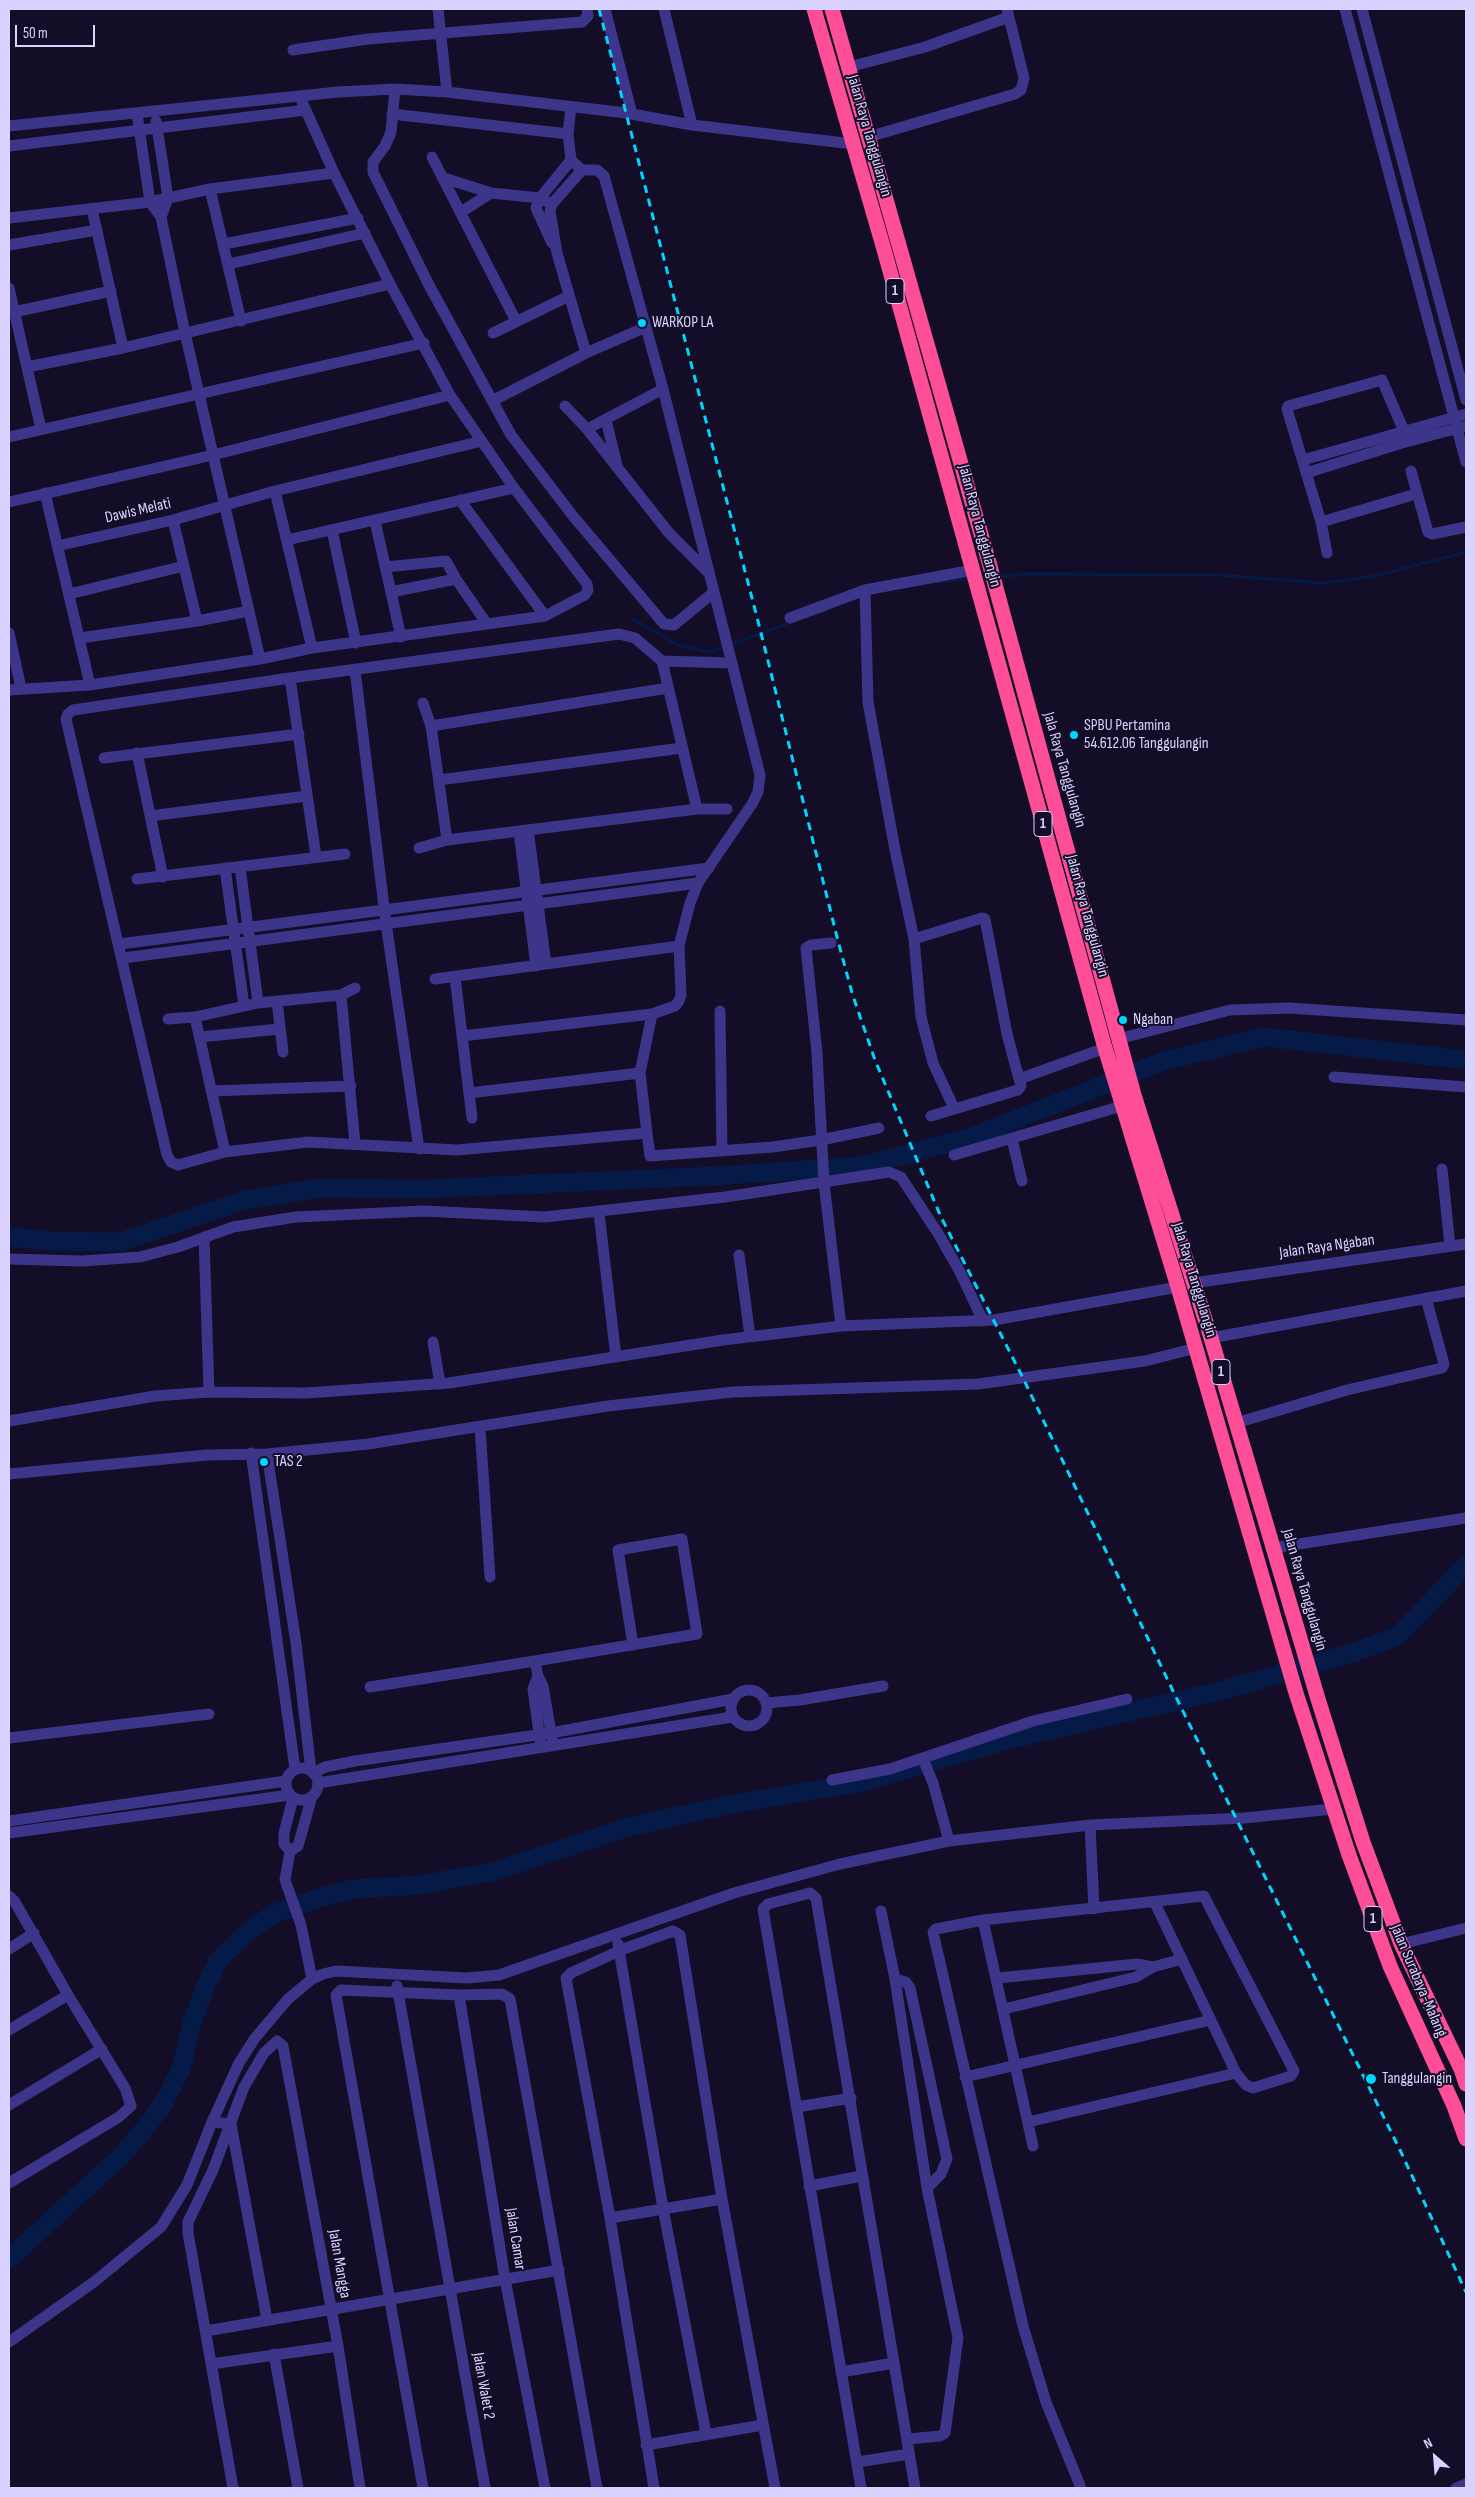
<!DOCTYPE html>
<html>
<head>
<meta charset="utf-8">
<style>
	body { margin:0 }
	#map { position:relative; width:1475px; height:2497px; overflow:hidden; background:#130d27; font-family:"Sofia Sans Condensed",sans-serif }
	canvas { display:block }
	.frame { position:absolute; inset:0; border:10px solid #dbd3ff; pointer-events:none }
	.north { position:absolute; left:1410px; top:2432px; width:50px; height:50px; -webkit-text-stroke:4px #130d27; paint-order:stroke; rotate:333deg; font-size:14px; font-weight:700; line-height:20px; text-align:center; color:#dbd3ff }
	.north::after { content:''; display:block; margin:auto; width:18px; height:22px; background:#dbd3ff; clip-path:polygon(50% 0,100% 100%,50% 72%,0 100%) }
	.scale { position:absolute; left:15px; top:25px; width:80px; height:22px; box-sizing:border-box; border:2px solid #dbd3ff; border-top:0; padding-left:6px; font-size:15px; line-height:18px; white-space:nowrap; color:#dbd3ff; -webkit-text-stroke:4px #130d27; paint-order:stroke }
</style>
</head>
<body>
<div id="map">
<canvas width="1475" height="2497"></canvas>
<div class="frame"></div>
<div class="north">N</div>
<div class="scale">50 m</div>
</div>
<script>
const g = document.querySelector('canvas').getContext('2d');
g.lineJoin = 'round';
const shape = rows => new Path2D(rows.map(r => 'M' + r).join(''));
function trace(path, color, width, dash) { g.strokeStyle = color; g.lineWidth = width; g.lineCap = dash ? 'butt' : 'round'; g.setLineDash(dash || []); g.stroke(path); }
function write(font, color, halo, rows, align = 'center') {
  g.font = font + ' "Sofia Sans Condensed",sans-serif'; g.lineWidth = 4; g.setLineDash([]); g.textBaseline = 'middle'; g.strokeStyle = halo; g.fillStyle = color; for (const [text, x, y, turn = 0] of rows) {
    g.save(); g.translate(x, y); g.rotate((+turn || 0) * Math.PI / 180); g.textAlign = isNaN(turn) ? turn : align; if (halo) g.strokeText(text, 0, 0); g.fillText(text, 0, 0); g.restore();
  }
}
trace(shape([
	[998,577,1023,574,1218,575,1323,583,1375,576,1466,552],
	[936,582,972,579],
	[805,618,827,610],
	[633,619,678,645,710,652,792,622]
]), '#061a48', 3);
trace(shape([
	[9,1237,48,1241,121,1242,245,1200,320,1188,424,1189,715,1176,862,1166,971,1137,1164,1061,1264,1037,1466,1060],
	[9,2259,122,2155,142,2132,162,2106,181,2069,192,2023,204,1990,218,1961,251,1929,274,1914,319,1898,353,1889,421,1885,495,1871,629,1827,727,1805,860,1783,1011,1739,1220,1691,1352,1653,1398,1636,1466,1565]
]), '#061a48', 19);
trace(shape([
	[438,9,447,92],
	[605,9,632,114],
	[664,9,692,125],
	[1345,9,1466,462],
	[1362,9,1466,400],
	[293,50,368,39,582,22,588,16,587,9],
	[849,67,925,47,1009,17],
	[395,89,391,132,385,146,373,162,373,172,430,287,511,435,573,516,664,624,674,625,714,592],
	[571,107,568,134,571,160,582,170,597,170,604,176,663,389,760,775,758,792,752,804,698,883,690,903,679,946,681,995,679,1001,675,1006,652,1014,640,1073,647,1133,457,1150,308,1142,225,1152,178,1165,171,1162,167,1155,66,719,68,714,73,710,290,678,619,634,635,638,662,661,731,663],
	[137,114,150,202,161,217,185,333,260,659],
	[392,114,568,134],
	[156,121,168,198,161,217],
	[9,126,338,92,395,89,447,92,626,113,692,125,853,144],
	[868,137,1015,94,1021,90,1024,78,1007,9],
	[9,146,306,110],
	[432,157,516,321],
	[582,170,552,204,550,211,557,253,586,353],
	[444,178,491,193,540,198,552,204],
	[210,189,241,321],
	[92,209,123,348],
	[461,212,491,193],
	[9,218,150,202,210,189,334,173],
	[552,243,536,208,540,198,571,160],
	[224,244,358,218],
	[9,245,97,230],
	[229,264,365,233],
	[9,288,41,429],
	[14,312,111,291],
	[493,333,569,296],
	[27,367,123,348,390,284],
	[492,401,586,353,646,327],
	[565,406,587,429,669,533,709,573],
	[606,420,617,465],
	[587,429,663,389],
	[9,437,424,343],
	[1303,460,1466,414],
	[1411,471,1428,532,1432,534,1466,527],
	[1306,473,1402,443,1466,426],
	[275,491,312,648],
	[45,493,90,685],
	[460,500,545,616],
	[9,502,213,455,450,395],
	[173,520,197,621],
	[375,521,401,637],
	[1321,522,1416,494],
	[332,530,356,643],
	[287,540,514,488],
	[57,546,173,520,275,491,482,441],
	[1327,553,1321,522,1287,409,1288,406,1382,380,1404,431],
	[385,567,446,561,456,579,487,624],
	[865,590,868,702,895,850,914,939,921,1017,933,1063,954,1108],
	[391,592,456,579],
	[69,594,184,566],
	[790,618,865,590,973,570],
	[9,633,21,688],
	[80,638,197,621,249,611],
	[355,670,386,923,419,1149],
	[290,678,316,856],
	[9,690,90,685,260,659,312,648,545,616,585,595,588,590,587,584,514,488,450,395,390,284,334,173,300,97],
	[423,703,431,726,447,840],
	[431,726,668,688],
	[137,753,163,877],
	[104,758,299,734],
	[439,780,682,748],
	[697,809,727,809],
	[150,816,307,796],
	[528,830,546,964],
	[519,832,536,966],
	[419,848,447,840,697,809,662,661],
	[240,867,258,1003],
	[225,868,244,1006],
	[137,879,345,854],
	[914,939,982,918,985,919,1007,1034,1021,1086,1018,1090,931,1116],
	[831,943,811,945,806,948,817,1053,824,1183,841,1326],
	[120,944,709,868],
	[123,958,698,883],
	[455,977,472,1118],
	[435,979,679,946],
	[341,995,355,1144],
	[277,1001,283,1052],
	[720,1011,722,1151],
	[195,1017,225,1152],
	[168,1019,195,1017,258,1003,341,995,355,988],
	[462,1036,652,1014],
	[200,1037,279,1029],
	[1118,1039,1230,1010,1289,1008,1466,1020],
	[1334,1077,1466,1087],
	[1019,1079,1105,1048],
	[211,1091,351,1086],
	[469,1093,640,1073],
	[647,1133,650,1156,773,1147,821,1140,879,1128],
	[1012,1139,1022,1181],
	[954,1155,1122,1106],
	[1442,1169,1450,1246],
	[599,1213,616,1357],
	[204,1237,209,1392],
	[739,1255,750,1336],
	[9,1259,82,1261,140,1257,178,1247,233,1227,296,1217,424,1211,545,1217,725,1197,889,1172,901,1177,939,1235,960,1272,983,1321],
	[1193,1283,1466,1244],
	[1211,1338,1466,1291],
	[433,1342,440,1384],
	[9,1421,155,1396,209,1392,306,1393,449,1383,723,1340,841,1326,994,1320,1178,1287],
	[1236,1423,1347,1390,1442,1368,1444,1364,1426,1298],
	[480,1427,490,1577],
	[251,1453,295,1769],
	[267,1454,296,1643,311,1771],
	[9,1474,207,1455,267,1454,368,1444,608,1406,733,1392,978,1384,1145,1361,1196,1348],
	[1273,1548,1466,1518],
	[535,1661,697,1634,682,1539,618,1550,633,1645],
	[538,1676,533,1689,540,1740],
	[370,1687,535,1661,538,1676,543,1686,552,1739],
	'731 1708a18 18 0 1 1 36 0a18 18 0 1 1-36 0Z',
	[766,1703,800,1700,883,1686],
	[9,1738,209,1714],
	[923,1759,933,1783,949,1841],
	'286 1784a16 16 0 1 1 32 0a16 16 0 1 1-32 0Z',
	[313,1773,325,1767,355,1761,551,1733,733,1699],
	[832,1780,890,1769,1033,1721,1127,1699],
	[318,1783,732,1717],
	[293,1798,284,1833,284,1844,290,1851,285,1880,301,1925,312,1979],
	[9,1821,286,1781],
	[1090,1825,1094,1909],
	[9,1833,290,1795],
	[290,1851,298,1846,312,1796],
	[9,1896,15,1902,68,1995,125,2088,131,2106,119,2117,9,2183],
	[881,1911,895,1979,927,2188,958,2338,945,2433,940,2436,908,2439],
	[983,1920,1033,2146],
	[618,1944,663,2208,706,2434],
	[1401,1944,1466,1928],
	[9,1949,34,1933],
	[998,1978,1137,1964,1153,1967],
	[895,1979,906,1982,910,1988,947,2159,941,2174,927,2188],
	[397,1986,485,2488],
	[459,1995,505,2279,545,2488],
	[1004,2009,1136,1977,1153,1967,1182,1959],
	[9,2030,68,1995],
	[965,2077,1211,2020],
	[9,2105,102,2049],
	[797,2107,851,2098],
	[212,2122,231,2124,267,2320],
	[1028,2122,1236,2073],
	[809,2186,862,2176],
	[610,2218,722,2199],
	[206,2331,559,2270],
	[9,2342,94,2282,161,2227,187,2185,212,2122,239,2063,255,2038,288,1999,312,1979,323,1974,336,1971,467,1978,499,1975,734,1893,840,1864,949,1841,1090,1825,1244,1818,1333,1809],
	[274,2354,298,2488],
	[211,2364,338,2346],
	[841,2372,894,2363],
	[646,2445,763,2425],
	[857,2462,909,2454],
	[233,2488,188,2233,188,2222,213,2170,244,2087,264,2053,277,2041,283,2046,338,2346,360,2488],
	[423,2488,336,1995,341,1990,459,1995,502,1994,510,1999,597,2488],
	[654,2488,610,2218,566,1978,571,1973,621,1950,673,1931,680,1935,722,2199,775,2488],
	[861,2488,763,1909,768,1904,810,1893,816,1898,915,2488],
	[1081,2488,1046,2402,1023,2326,933,1932,936,1929,983,1920,1204,1896,1294,2071,1291,2076,1253,2088,1246,2085,1236,2073,1155,1903],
	[1456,2488,1466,2484]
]), '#3d358a', 11);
trace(shape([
	[814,9,883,246,1105,1048,1178,1287,1296,1693,1349,1855,1390,1966,1454,2106,1466,2139],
	[832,9,990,566,1134,1095,1211,1338,1318,1699,1363,1842,1401,1944,1461,2069,1466,2084]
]), '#ff4e98', 15);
trace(shape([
	[599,9,759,625,838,941,852,993,875,1060,941,1217,1023,1378,1173,1691,1400,2150,1466,2292]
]), '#00d5fe', 3, [8, 6]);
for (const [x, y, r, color] of [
	[642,323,5,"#00d5fe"],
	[1074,735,5,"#00d5fe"],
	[1123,1020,5,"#00d5fe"],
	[264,1462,5,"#00d5fe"],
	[1371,2079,6,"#00d5fe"]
]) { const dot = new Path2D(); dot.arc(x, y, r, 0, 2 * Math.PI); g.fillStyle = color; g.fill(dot); trace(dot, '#130d27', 2); }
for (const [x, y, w] of [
	[895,291,18],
	[1043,824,18],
	[1221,1372,18],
	[1373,1919,18]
]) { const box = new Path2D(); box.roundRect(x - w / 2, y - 12.5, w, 25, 4); g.fillStyle = '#130d27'; g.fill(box); trace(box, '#dbd3ff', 1); }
write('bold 15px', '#dbd3ff', null, [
	["1",895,291],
	["1",1043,824],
	["1",1221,1372],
	["1",1373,1919]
]);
write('16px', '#dbd3ff', '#130d27', [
	["Jalan Raya Tanggulangin",869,136,74],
	["Dawis Melati",138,511,-13],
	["Jalan Raya Tanggulangin",979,526,75],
	["Jala Raya Tanggulangin",1064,770,74],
	["Jalan Raya Tanggulangin",1087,916,75],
	["Jalan Raya Ngaban",1327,1247,-8],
	["Jala Raya Tanggulangin",1194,1280,73],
	["Jalan Raya Tanggulangin",1304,1590,74],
	["Jalan Surabaya-Malang",1418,1981,67],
	["Jalan Camar",515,2239,81],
	["Jalan Mangga",339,2264,80],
	["Jalan Walet 2",483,2386,80]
]);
write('16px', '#dbd3ff', '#130d27', [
	["WARKOP LA",652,323],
	["SPBU Pertamina",1084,726],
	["54.612.06 Tanggulangin",1084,744],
	["Ngaban",1133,1020],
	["TAS 2",274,1462],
	["Tanggulangin",1382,2079]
], 'left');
</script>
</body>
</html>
